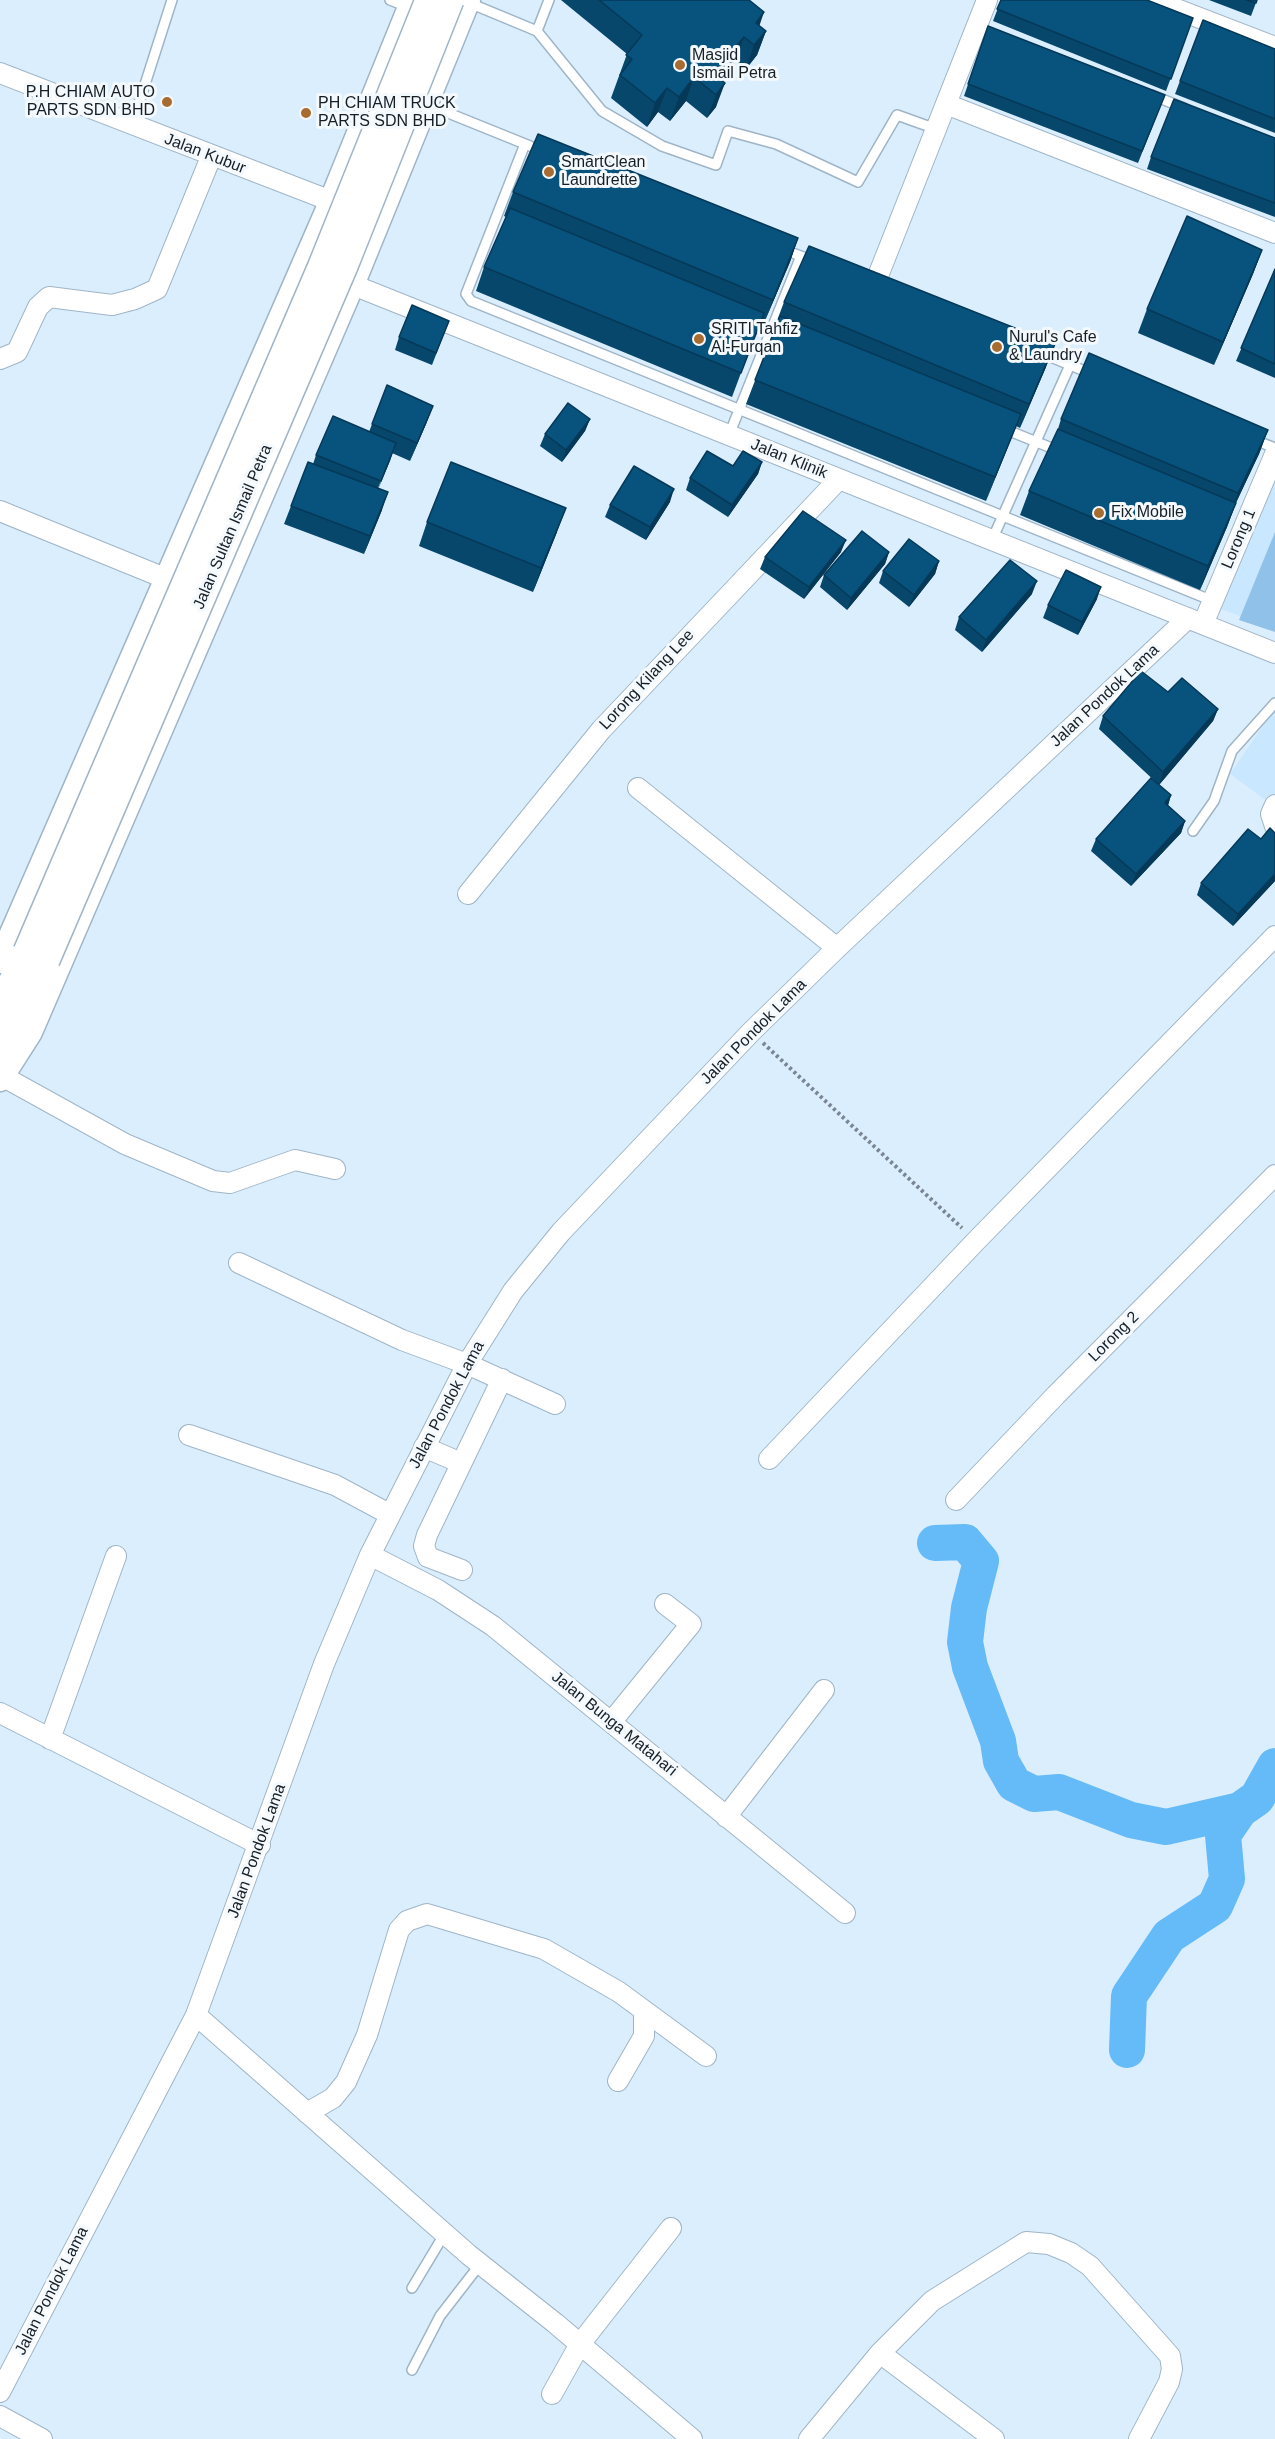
<!DOCTYPE html>
<html>
<head>
<meta charset="utf-8">
<style>
	body { margin:0 }
	canvas { display:block; background:#dbeefd }
</style>
</head>
<body>
<canvas width="1275" height="2439"></canvas>
<script>
const g = document.querySelector('canvas').getContext('2d');
g.lineJoin = 'round';
function fill(path, color) { g.fillStyle = color; g.fill(path, 'evenodd'); }
const shape = rows => new Path2D(rows.map(r => 'M' + r).join(''));
function trace(path, color, width, dash) { g.strokeStyle = color; g.lineWidth = width; g.lineCap = dash ? 'butt' : 'round'; g.setLineDash(dash || []); g.stroke(path); }
function write(font, color, halo, rows, align = 'center') {
  g.font = font + ' Helvetica,sans-serif'; g.lineWidth = 6; g.setLineDash([]); g.textBaseline = 'middle'; g.strokeStyle = halo; g.fillStyle = color; for (const [text, x, y, turn = 0] of rows) {
    g.save(); g.translate(x, y); g.rotate((+turn || 0) * Math.PI / 180); g.textAlign = isNaN(turn) ? turn : align; if (halo) g.strokeText(text, 0, 0); g.fillText(text, 0, 0); g.restore();
  }
}
fill(shape([
	[1275,478,1275,629,1218,608],
	[1275,708,1275,799,1271,804,1230,774]
]), '#c9e7ff');
fill(shape([
	[1275,532,1275,632,1239,620]
]), '#90c1e8');
trace(shape([
	[935,1543,965,1542,981,1561,969,1608,965,1642,970,1667,998,1741,1001,1761,1014,1784,1034,1794,1059,1792,1131,1820,1166,1827,1240,1810],
	[1127,2050,1129,1996,1169,1936,1215,1906,1227,1879,1223,1835,1240,1810,1257,1798,1275,1766]
]), '#65baf8', 36);
const service = shape([
	[390,0,408,7],
	[467,2,537,31,602,111,662,146,716,165,728,131,776,144,858,182,897,115,936,129],
	[537,31,549,0],
	[1152,95,1184,108],
	[426,104,530,146],
	[132,125,172,0],
	[525,144,466,294,471,301,1213,601],
	[782,249,814,261],
	[747,324,784,339],
	[1041,353,1092,374],
	[1002,428,1059,451],
	[729,435,801,256],
	[1252,439,1275,448],
	[992,540,1070,365],
	[1193,831,1214,801,1232,751,1275,703],
	[412,2288,445,2233],
	[412,2370,440,2316,481,2263]
]);
const minor = shape([
	[1153,0,1275,47],
	[0,73,344,206],
	[946,104,1275,233],
	[338,279,1275,653],
	[874,286,987,0],
	[0,359,17,352,38,307,49,297,112,305,135,299,157,289,211,157],
	[0,511,167,579],
	[1203,624,1275,454],
	[638,788,837,948],
	[1275,805,1271,814,1275,826],
	[468,894,601,730,839,479],
	[2,1076,125,1144,213,1181,230,1183,295,1160,335,1169],
	[239,1263,402,1340,467,1364,555,1404],
	[189,1435,335,1485,389,1514],
	[424,1447,461,1463],
	[769,1459,976,1241,1275,936],
	[956,1500,1056,1395,1275,1175],
	[370,1555,438,1590,493,1626,845,1913],
	[462,1570,428,1557,424,1546,427,1535,502,1379],
	[0,1713,260,1845],
	[612,1721,691,1624,665,1604],
	[50,1739,116,1556],
	[726,1817,824,1690],
	[196,2015,469,2255,555,2323,692,2439],
	[618,2081,644,2036,644,2011],
	[307,2113,333,2098,346,2082,367,2035,399,1930,407,1921,427,1914,544,1949,619,1992,706,2056],
	[880,2353,994,2439],
	[0,2392,196,2015,324,1664,370,1555,467,1364,513,1291,561,1232,751,1032,837,948,1188,618],
	[552,2394,580,2344,671,2228],
	[0,2416,42,2439],
	[809,2439,880,2353,932,2301,1026,2242,1049,2244,1071,2253,1090,2266,1170,2356,1172,2369,1169,2382,1139,2439]
]);
const tertiary = shape([
	[0,961,327,212,413,0],
	[0,1079,30,1032,352,285,468,0]
]);
const secondary = shape([
	[0,1007,27,952],
	[0,1046,46,960]
]);
trace(service, '#9fb5c7', 12);
trace(minor, '#9fb5c7', 22);
trace(tertiary, '#9fb5c7', 27);
trace(secondary, '#9fb5c7', 30);
trace(shape([
	[763,1043,962,1228]
]), '#7a8792', 4, [3, 3]);
trace(service, '#fff', 9);
trace(minor, '#fff', 20);
trace(tertiary, '#fff', 24);
trace(secondary, '#fff', 27);
const secondaryBridge = shape([
	[27,952,321,268,429,0],
	[46,960,344,266,450,0]
]);
trace(secondaryBridge, '#9fb5c7', 30, []);
trace(secondaryBridge, '#fff', 27);
fill(shape([
	[561,0,749,0,759,26,766,31,757,55,746,69,735,61,721,80,716,107,707,118,686,101,670,121,658,112,647,127,611,98,627,54],
	[1001,0,1193,18,1166,91,993,21],
	[1209,0,1257,0,1251,16],
	[1203,20,1275,49,1275,133,1175,94],
	[988,26,1165,95,1138,163,964,96],
	[1275,138,1275,217,1147,169,1151,157],
	[513,192,798,238,790,262,764,323,760,322,732,397,476,291,484,267,506,217,504,216],
	[1262,250,1253,274,1214,365,1138,333,1147,309],
	[1275,269,1275,378,1236,361],
	[784,302,1046,367,1020,428,1016,426,986,501,746,404,776,326,775,326],
	[449,321,432,365,395,350,399,337],
	[387,385,433,406,426,424,410,461,392,453,378,488,382,510,364,554,284,524,291,506,313,464,316,455,369,432],
	[590,419,585,431,562,462,540,446,545,434],
	[1061,419,1268,430,1259,454,1236,503,1227,527,1200,590,1020,515,1029,491,1058,429],
	[762,462,758,474,728,517,686,490,690,478,733,466],
	[670,502,646,540,605,517,610,505],
	[427,522,557,532,533,592,419,546],
	[841,552,804,599,760,569,765,557],
	[889,552,885,564,847,610,820,587,824,575],
	[939,561,935,574,909,607,879,583,883,571],
	[1032,594,982,652,955,630,959,617],
	[1097,599,1078,635,1043,618,1048,605],
	[1168,692,1218,709,1213,721,1159,785,1099,729,1103,716],
	[1171,795,1168,806,1185,821,1181,833,1131,886,1091,851,1096,839],
	[1275,833,1275,881,1233,926,1197,895,1201,883,1261,839]
]), '#07476c');
fill(shape([
	[764,12,756,36,756,23],
	[766,31,757,55,746,69,754,45],
	[744,37,735,61,711,91,714,74],
	[694,77,686,101,670,121,679,97],
	[725,83,716,107,707,118,716,95],
	[667,88,658,112,647,127,655,103],
	[798,238,790,262,764,323,773,300],
	[1262,250,1253,274,1214,365,1223,342],
	[1055,344,1046,367,1020,428,1029,404],
	[433,406,426,424,410,461,417,443],
	[1021,414,1012,437,986,501,995,477],
	[590,419,585,431,562,462,566,450],
	[1268,430,1259,454,1229,517,1238,493],
	[396,443,390,461,374,499,381,481],
	[762,462,758,474,728,517,732,505],
	[674,489,670,502,646,540,650,527],
	[388,492,382,510,364,554,370,536],
	[1236,503,1227,527,1200,590,1208,566],
	[566,508,557,532,533,592,541,568],
	[846,540,841,552,804,599,809,587],
	[889,552,885,564,847,610,851,598],
	[939,561,935,574,909,607,914,595],
	[1037,581,1032,594,982,652,986,640],
	[1101,587,1097,599,1078,635,1082,622],
	[1218,709,1213,721,1159,785,1163,772],
	[1171,795,1167,808,1165,803],
	[1185,821,1181,833,1131,886,1136,874],
	[1275,874,1275,881,1233,926,1238,914]
]), '#063958');
const building = shape([
	[599,0,749,0,764,12,756,23,766,31,754,45,744,37,714,74,725,83,716,95,694,77,679,97,667,88,655,103,620,75,632,59,626,55,642,35,599,0],
	[1001,0,1147,0,1193,18,1171,79,997,9,1001,0],
	[1246,0,1257,0,1256,3,1246,0],
	[1203,20,1275,49,1275,119,1180,81,1203,20],
	[988,26,1165,95,1142,151,968,84,988,26],
	[1174,99,1275,138,1275,203,1151,157,1174,99],
	[538,134,798,238,773,300,513,192,538,134],
	[510,208,764,313,741,373,484,267,510,208],
	[1187,216,1262,250,1223,342,1147,309,1187,216],
	[809,246,1055,344,1029,404,784,302,809,246],
	[1275,269,1275,364,1241,348,1275,269],
	[412,305,449,321,436,353,399,337,412,305],
	[780,316,1021,414,995,477,755,380,780,316],
	[1089,353,1268,430,1238,493,1061,419,1089,353],
	[387,385,433,406,417,443,372,424,387,385],
	[568,403,590,419,566,450,545,434,568,403],
	[333,416,396,443,381,481,316,455,333,416],
	[1058,429,1236,503,1208,566,1029,491,1058,429],
	[707,451,733,466,743,451,762,462,732,505,690,478,707,451],
	[308,462,388,492,370,536,291,506,308,462],
	[451,462,566,508,541,568,427,522,451,462],
	[634,466,674,489,650,527,610,505,634,466],
	[803,511,846,540,809,587,765,557,803,511],
	[862,531,889,552,851,598,824,575,862,531],
	[909,539,939,561,914,595,883,571,909,539],
	[1010,560,1037,581,986,640,959,617,1010,560],
	[1066,570,1101,587,1082,622,1048,605,1066,570],
	[1141,671,1168,692,1182,678,1218,709,1163,772,1103,716,1141,671],
	[1151,778,1171,795,1165,803,1185,821,1136,874,1096,839,1151,778],
	[1270,828,1275,833,1275,874,1238,914,1201,883,1248,829,1261,839,1270,828]
]);
fill(building, '#08527e');
trace(building, '#063958', 1.5);
for (const [x, y, r, color] of [
	[680,65,6,"#a96c30"],
	[167,102,6,"#a96c30"],
	[306,113,6,"#a96c30"],
	[549,172,6,"#a96c30"],
	[699,339,6,"#a96c30"],
	[997,347,6,"#a96c30"],
	[1099,513,6,"#a96c30"]
]) { const dot = new Path2D(); dot.arc(x, y, r, 0, 2 * Math.PI); g.fillStyle = color; g.fill(dot); trace(dot, '#f4f9fd', 2); }
write('16px', '#171f26', '#f4f9fd', [
	["Masjid",692,56],
	["Ismail Petra",692,74],
	["P.H CHIAM AUTO",155,93,"right"],
	["PARTS SDN BHD",155,111,"right"],
	["PH CHIAM TRUCK",318,104],
	["PARTS SDN BHD",318,122],
	["SmartClean",561,163],
	["Laundrette",561,181],
	["SRITI Tahfiz",711,330],
	["Al-Furqan",711,348],
	["Nurul's Cafe",1009,338],
	["& Laundry",1009,356],
	["Fix Mobile",1111,513]
], 'left');
write('16px', '#171f26', '#f4f9fd', [
	["Jalan Kubur",205,154,21],
	["Jalan Klinik",789,459,22],
	["Jalan Sultan Ismail Petra",233,527,-67],
	["Lorong 1",1239,539,-67],
	["Lorong Kilang Lee",647,680,-47],
	["Jalan Pondok Lama",1105,696,-43],
	["Jalan Pondok Lama",754,1032,-45],
	["Lorong 2",1114,1337,-45],
	["Jalan Pondok Lama",447,1405,-62],
	["Jalan Bunga Matahari",614,1724,39],
	["Jalan Pondok Lama",257,1851,-70],
	["Jalan Pondok Lama",52,2291,-63]
]);
</script>
</body>
</html>
